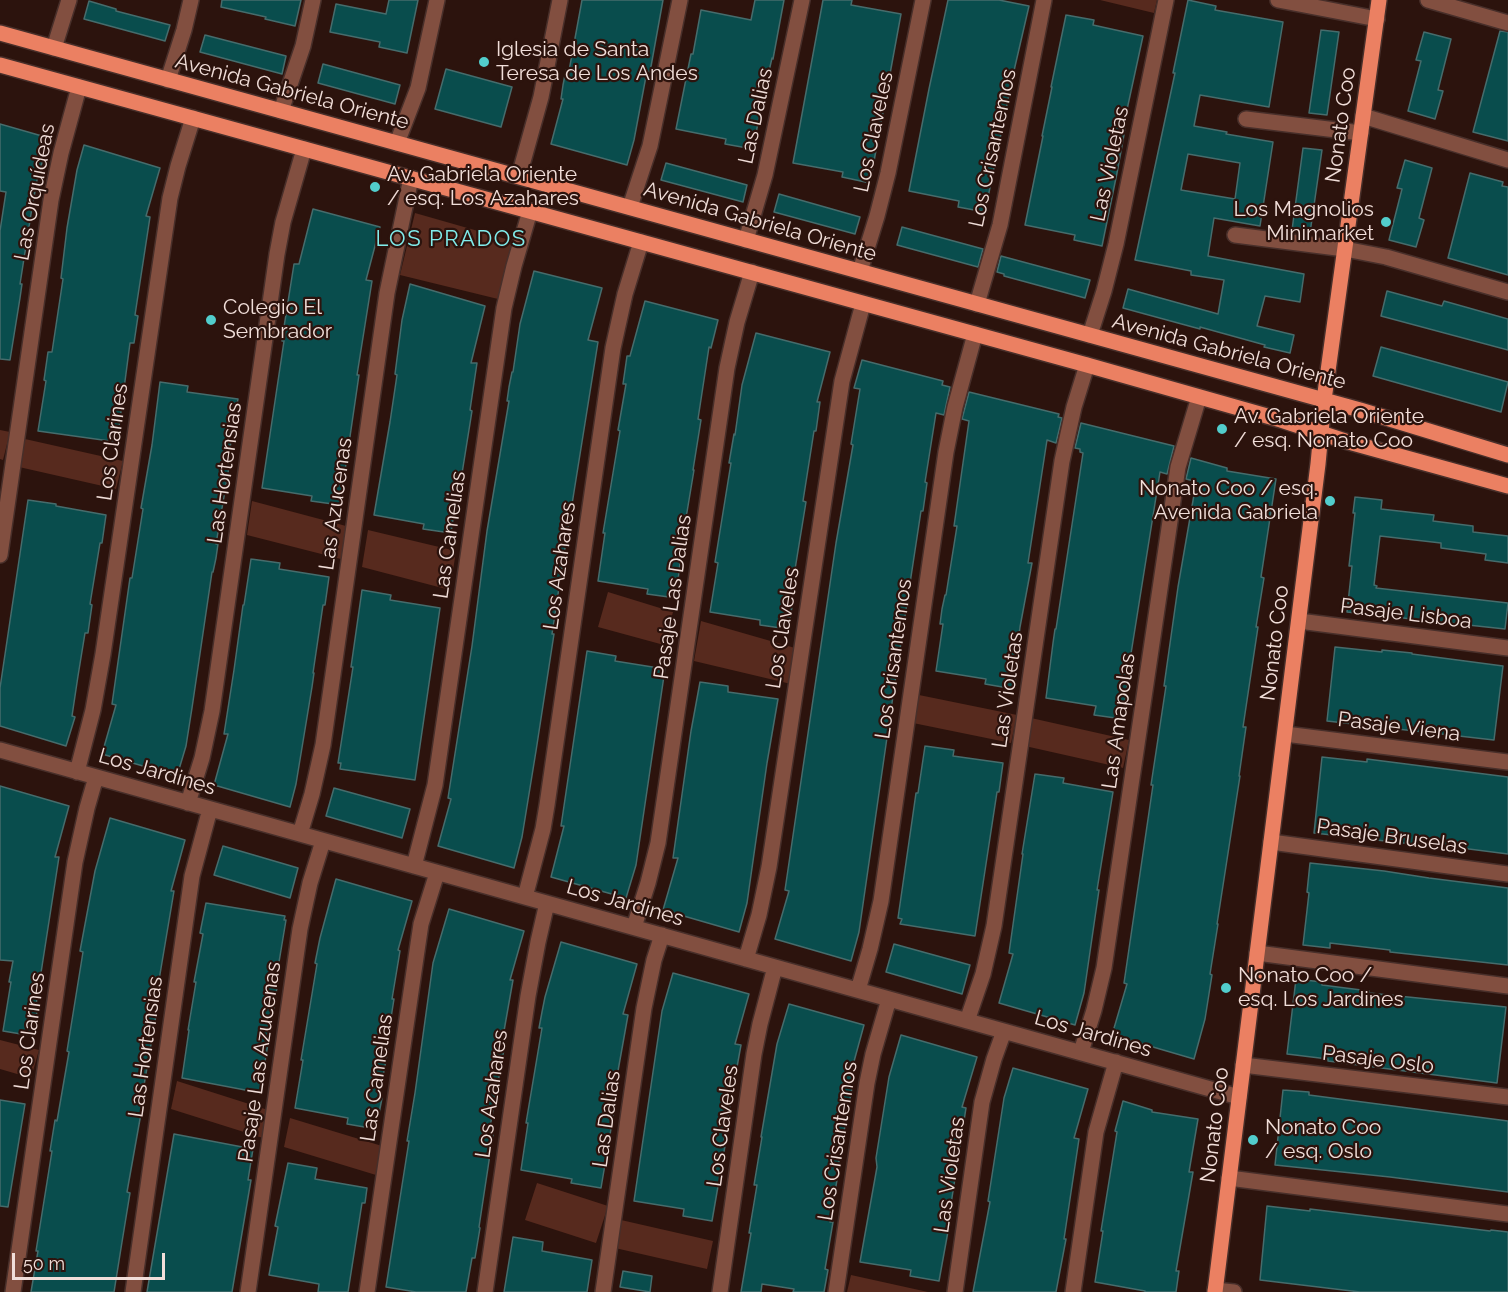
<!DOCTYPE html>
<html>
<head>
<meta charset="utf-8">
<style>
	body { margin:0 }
	#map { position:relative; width:1508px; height:1292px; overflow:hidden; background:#2c130d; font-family:Raleway,sans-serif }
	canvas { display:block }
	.scale { position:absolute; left:12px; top:1253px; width:153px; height:27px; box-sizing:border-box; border:3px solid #f1ded9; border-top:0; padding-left:8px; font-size:18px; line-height:21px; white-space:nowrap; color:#f1ded9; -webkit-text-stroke:4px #2c130d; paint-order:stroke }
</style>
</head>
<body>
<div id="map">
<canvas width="1508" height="1292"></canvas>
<div class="scale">50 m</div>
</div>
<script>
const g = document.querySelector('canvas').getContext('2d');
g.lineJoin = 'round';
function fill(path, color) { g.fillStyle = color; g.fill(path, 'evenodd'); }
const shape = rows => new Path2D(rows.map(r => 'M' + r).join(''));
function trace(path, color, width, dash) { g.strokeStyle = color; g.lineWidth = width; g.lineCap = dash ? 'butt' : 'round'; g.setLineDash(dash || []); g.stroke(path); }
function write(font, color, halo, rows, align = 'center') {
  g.font = font + ' Raleway,sans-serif'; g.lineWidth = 4.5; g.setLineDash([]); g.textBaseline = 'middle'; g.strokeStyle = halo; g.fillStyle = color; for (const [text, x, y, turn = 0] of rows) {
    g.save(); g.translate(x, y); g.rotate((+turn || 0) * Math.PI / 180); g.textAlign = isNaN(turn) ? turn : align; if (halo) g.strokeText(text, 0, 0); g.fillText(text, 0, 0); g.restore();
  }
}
fill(shape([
	[1100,0,1157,0,1154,13],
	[415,213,513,241,498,299,400,275],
	[0,430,10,432,3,460,0,459],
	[25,439,123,461,116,489,19,467],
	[252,501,346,526,341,559,247,535],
	[368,530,456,551,450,590,362,567],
	[608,592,673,612,664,645,598,627],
	[701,621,795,648,791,684,694,661],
	[919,695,1017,715,1011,743,913,723],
	[1031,718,1129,740,1123,768,1025,746],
	[0,1040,39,1050,31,1078,0,1069],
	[177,1081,268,1110,263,1138,171,1109],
	[290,1118,382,1146,376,1175,284,1147],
	[537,1183,608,1206,596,1243,525,1220],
	[621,1220,713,1241,707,1269,615,1248],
	[851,1275,928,1292,847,1292]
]), '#572a1e');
const building = shape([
	[222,0,301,0,295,26,265,19,266,17,221,7,222,0],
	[389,0,418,0,407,53,379,47,380,42,330,32,336,4,386,14,389,0],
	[582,0,663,0,650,72,647,71,634,140,627,165,551,144,563,99,561,99,563,85,566,70,569,71,582,0],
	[755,0,784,0,773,59,772,58,762,102,753,149,725,144,726,139,676,129,691,54,693,54,701,10,751,20,755,0],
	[823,0,852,0,851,5,901,14,870,183,842,177,843,172,793,163,823,0],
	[948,0,999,0,1029,6,1013,75,985,212,958,207,959,201,909,191,929,89,948,0],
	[1188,0,1216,6,1215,10,1283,22,1269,107,1200,95,1194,126,1227,132,1226,134,1273,142,1260,226,1214,218,1208,256,1304,274,1300,302,1265,296,1257,326,1294,335,1290,353,1264,347,1265,345,1200,327,1200,329,1123,308,1128,289,1218,314,1224,280,1191,275,1191,271,1135,260,1175,73,1173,73,1188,0],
	[1188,154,1240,163,1235,199,1181,190,1188,154],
	[89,1,116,9,116,11,170,25,165,41,84,19,89,1],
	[1066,15,1094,20,1093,25,1143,36,1123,128,1125,129,1117,173,1102,246,1074,240,1075,235,1025,225,1043,136,1042,136,1052,87,1051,87,1066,15],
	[1321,30,1339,32,1327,115,1309,113,1321,30],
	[1500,31,1508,32,1508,141,1473,132,1500,31],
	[1424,32,1451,39,1438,90,1443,91,1435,119,1408,111,1421,61,1416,60,1424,32],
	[205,35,286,56,282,74,200,52,205,35],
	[323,64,400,85,395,104,318,83,323,64],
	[446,69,512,87,501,127,435,109,446,69],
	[0,124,49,138,37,180,31,214,20,284,22,284,20,298,10,360,0,359,0,231,6,192,0,191,0,124],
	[84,145,160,168,146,216,150,217,135,315,138,316,134,343,130,343,117,442,38,431,46,381,44,380,48,352,52,352,63,279,61,278,67,228,77,170,84,145],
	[1303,148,1322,150,1310,233,1292,230,1303,148],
	[1405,160,1432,168,1419,218,1424,220,1416,247,1389,240,1402,189,1397,188,1405,160],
	[666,163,747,185,743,202,661,180,666,163],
	[1470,173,1503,182,1502,186,1508,187,1508,275,1448,258,1470,173],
	[779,194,860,217,855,234,774,212,779,194],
	[313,209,380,227,366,280,372,281,357,375,359,375,340,505,311,501,312,496,262,488,284,341,282,341,284,327,294,264,299,264,313,209],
	[902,227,983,249,978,267,897,245,902,227],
	[1001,256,1090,280,1085,298,1004,276,1004,274,997,272,1001,256],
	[534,271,602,288,588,340,598,342,565,548,552,634,554,634,536,751,522,837,514,868,438,846,451,799,448,798,472,646,487,531,509,401,507,401,509,387,512,372,513,372,520,324,534,271],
	[410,284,485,306,471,363,477,363,470,410,472,411,460,486,458,486,451,533,423,529,424,524,374,515,390,422,397,375,395,374,402,320,410,284],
	[1387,291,1442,306,1444,301,1508,319,1508,350,1381,316,1387,291],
	[645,301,718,320,711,348,709,347,698,419,701,420,693,470,694,470,683,536,676,598,647,594,648,589,598,581,605,533,603,533,620,431,618,430,626,384,623,384,627,356,630,356,645,301],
	[756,333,830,352,817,402,820,402,816,431,814,431,803,501,806,502,790,600,793,601,788,629,760,625,760,620,710,612,718,563,715,562,731,463,729,463,734,434,735,435,742,385,756,333],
	[1381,347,1508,382,1501,412,1373,376,1381,347],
	[862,360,943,381,942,385,950,387,944,415,936,413,925,482,927,483,923,511,921,511,895,682,859,932,851,961,775,939,789,891,785,890,836,543,853,445,851,444,860,389,854,388,862,360],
	[160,382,188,386,187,392,238,399,230,448,232,449,216,544,218,544,216,558,213,572,212,572,192,708,186,746,177,776,102,754,116,705,112,704,130,578,132,578,143,509,141,508,152,445,160,382],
	[969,392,1059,414,1058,417,1062,418,1056,443,1047,440,1028,563,1032,563,1020,627,1016,660,1018,660,1014,689,985,684,986,679,936,671,943,624,940,624,942,609,945,595,946,595,957,526,954,526,969,421,962,419,969,392],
	[1081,423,1174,446,1167,474,1160,472,1130,660,1123,719,1094,715,1096,706,1046,698,1053,643,1055,629,1056,629,1083,453,1080,452,1080,449,1075,448,1081,423],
	[1191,458,1227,468,1227,471,1276,479,1261,577,1264,578,1256,627,1258,627,1243,727,1246,727,1239,776,1240,776,1217,924,1218,924,1210,974,1212,975,1205,1019,1194,1059,1112,1035,1127,984,1124,983,1153,785,1151,785,1166,686,1164,686,1178,587,1195,489,1192,488,1194,481,1186,479,1191,458],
	[1355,497,1382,500,1381,509,1434,515,1433,521,1473,526,1473,532,1508,536,1508,563,1485,560,1486,554,1441,548,1441,543,1380,536,1374,585,1377,586,1376,588,1508,603,1505,629,1347,612,1352,566,1349,566,1355,513,1353,513,1355,497],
	[28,500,56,504,56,506,106,515,102,543,100,543,90,604,92,605,88,633,85,633,78,676,72,716,75,717,66,746,0,726,0,688,28,500],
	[251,559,280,563,279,569,329,577,325,605,323,605,313,673,314,673,312,687,296,784,290,807,214,785,228,734,224,734,234,670,243,605,244,605,251,559],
	[362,590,391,595,390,600,440,608,415,780,340,769,341,763,338,763,353,667,351,667,362,590],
	[1335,647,1382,652,1382,650,1412,653,1412,654,1503,666,1494,740,1327,721,1335,647],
	[587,651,616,656,615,661,665,669,636,865,626,898,551,877,564,826,561,826,587,651],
	[700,682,728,686,728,692,778,699,767,763,747,903,739,932,663,910,678,858,673,858,691,731,700,682],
	[925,746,954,750,953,756,1003,763,999,792,997,792,975,936,900,924,902,919,898,918,912,821,916,793,918,793,925,746],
	[1322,757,1367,762,1367,759,1508,777,1508,854,1430,844,1430,846,1314,833,1322,757],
	[1035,774,1064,778,1063,783,1113,792,1097,890,1099,890,1084,993,1075,1025,999,1003,1013,954,1009,953,1023,854,1022,854,1035,774],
	[0,786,69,806,55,857,59,857,36,1005,38,1005,33,1036,3,1031,11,982,9,982,13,961,0,960,0,786],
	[334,788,410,809,402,838,326,816,334,788],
	[110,818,185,840,171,891,174,891,157,992,160,992,143,1091,145,1091,127,1192,130,1193,122,1242,114,1292,31,1292,38,1251,36,1251,52,1151,50,1151,55,1120,57,1121,69,1052,67,1051,83,952,80,951,95,871,110,818],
	[223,846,298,868,290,898,214,875,223,846],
	[1310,863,1384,871,1429,878,1508,888,1508,965,1390,952,1390,950,1330,943,1330,948,1303,945,1309,893,1307,892,1310,863],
	[336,879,412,901,398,950,400,951,392,999,394,999,386,1049,388,1049,379,1098,382,1098,376,1129,347,1124,348,1118,295,1108,303,1060,301,1060,317,964,315,963,320,938,336,879],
	[206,903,285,916,284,920,286,920,278,968,280,969,265,1062,266,1062,261,1093,182,1078,189,1030,188,1030,196,982,194,982,203,934,200,933,206,903],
	[449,909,524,931,510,980,513,980,504,1031,507,1032,490,1127,494,1128,479,1227,480,1228,475,1258,472,1258,466,1292,416,1292,386,1287,409,1141,407,1141,415,1093,433,963,449,909],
	[561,942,637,964,623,1014,628,1015,611,1110,614,1111,601,1188,571,1183,572,1179,521,1170,528,1123,526,1123,542,1028,539,1028,542,1012,545,997,561,942],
	[894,944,970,965,962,994,886,972,894,944],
	[673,973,749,994,735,1044,741,1045,729,1111,724,1140,726,1140,712,1221,683,1216,684,1209,634,1201,662,1011,673,973],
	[1296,979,1322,982,1322,985,1369,991,1369,993,1506,1007,1497,1083,1328,1061,1328,1059,1287,1054,1296,979],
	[789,1004,864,1025,850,1076,854,1077,842,1142,837,1174,838,1174,830,1222,833,1222,825,1269,828,1270,824,1292,793,1292,794,1289,762,1284,761,1292,741,1292,751,1233,749,1233,757,1185,754,1185,762,1137,761,1137,777,1044,789,1004],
	[901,1035,977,1057,962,1107,966,1108,951,1204,953,1204,939,1281,910,1276,911,1270,860,1262,877,1167,876,1158,889,1077,901,1035],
	[1013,1068,1088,1089,1074,1138,1079,1139,1064,1239,1066,1239,1056,1292,973,1292,990,1202,988,1201,1004,1098,1013,1068],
	[1283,1090,1309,1092,1309,1095,1508,1121,1508,1192,1390,1177,1275,1165,1283,1090],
	[0,1100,25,1104,8,1207,0,1206,0,1100],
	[1123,1101,1152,1110,1152,1112,1198,1119,1189,1172,1193,1172,1176,1271,1179,1271,1176,1292,1145,1292,1145,1291,1095,1282,1103,1231,1101,1231,1117,1132,1115,1131,1123,1101],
	[174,1134,253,1149,248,1180,251,1180,232,1292,147,1292,174,1134],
	[288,1163,317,1168,315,1179,367,1188,365,1203,362,1203,348,1292,318,1292,319,1284,269,1275,278,1227,275,1226,288,1163],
	[1267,1206,1310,1211,1310,1209,1490,1231,1491,1230,1508,1232,1508,1292,1360,1292,1260,1280,1267,1206],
	[513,1237,543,1242,542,1251,592,1260,587,1292,504,1292,513,1237],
	[623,1271,652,1276,650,1292,620,1287,623,1271]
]);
fill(building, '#094d4d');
trace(building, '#466c6c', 1.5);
const minor = shape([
	[1278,0,1377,19],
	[1428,0,1508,23],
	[54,48,69,0],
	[168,80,184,30,191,0],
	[281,111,303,46,313,0],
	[1363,116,1508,160],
	[1246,119,1361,133],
	[397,143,418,88,437,0],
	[519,176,541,97,560,0],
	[630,207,650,146,680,0],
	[1235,235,1345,249,1386,257,1508,292],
	[746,240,765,175,802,0],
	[860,271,877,216,888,173,923,0],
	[977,304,1000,225,1044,0],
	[1090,335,1104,291,1116,244,1166,0],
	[0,555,51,200,61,153,79,87],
	[1299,621,1508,648],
	[1285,734,1508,762],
	[0,750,1239,1097],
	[77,772,93,710,103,654,170,198,178,166,193,118],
	[188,803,202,758,212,711,277,254,283,222,304,149],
	[300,834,312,794,323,745,387,293,411,178],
	[1271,842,1508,874],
	[414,866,435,785,504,308,514,266,530,211],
	[525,897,543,829,547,805,613,348,625,294,641,242],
	[634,927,648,883,658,843,727,368,737,322,752,272],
	[1257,953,1508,986],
	[746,959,759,915,769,867,842,381,863,304],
	[858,990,870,949,881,901,946,452,955,407,975,334],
	[967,1021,983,974,994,926,1062,461,1074,407,1087,365],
	[1081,1052,1094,1010,1104,968,1178,467,1199,397],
	[1243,1065,1508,1097],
	[1229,1178,1508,1214],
	[1215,1290,1234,1292],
	[13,1292,75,862,87,808,96,777],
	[133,1292,192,876,210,809],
	[248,1292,300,929,310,883,323,841],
	[367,1292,418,944,421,924,437,873],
	[485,1292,528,996,538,942,547,903],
	[603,1292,644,1008,654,960,662,935],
	[720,1292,754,1054,760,1024,775,967],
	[836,1292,867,1083,873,1054,889,999],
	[955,1292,982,1102,994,1059,1004,1031],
	[1073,1292,1096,1132,1116,1062]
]);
const major = shape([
	[0,33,1360,410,1508,455],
	[0,65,1087,365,1281,420,1345,441,1508,486],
	[1215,1292,1318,464,1324,400,1379,0]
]);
trace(minor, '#482f2a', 18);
trace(major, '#482f2a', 18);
trace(minor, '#824f40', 15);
trace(major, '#eb8062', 15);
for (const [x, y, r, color] of [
	[484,62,6,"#52cdcc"],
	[375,187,6,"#52cdcc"],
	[1386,222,6,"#52cdcc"],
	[211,320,6,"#52cdcc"],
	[1222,429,6,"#52cdcc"],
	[1330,501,6,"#52cdcc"],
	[1226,988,6,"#52cdcc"],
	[1253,1140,6,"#52cdcc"]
]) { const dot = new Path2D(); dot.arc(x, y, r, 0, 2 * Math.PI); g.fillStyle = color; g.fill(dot); trace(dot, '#2c130d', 2); }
write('21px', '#f1ded9', '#2c130d', [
	["Iglesia de Santa",496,50],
	["Teresa de Los Andes",496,74],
	["Av. Gabriela Oriente",387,175],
	["/ esq. Los Azahares",387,199],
	["Los Magnolios",1374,210,"right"],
	["Minimarket",1374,234,"right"],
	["Colegio El",223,308],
	["Sembrador",223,332],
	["Av. Gabriela Oriente",1234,417],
	["/ esq. Nonato Coo",1234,441],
	["Nonato Coo / esq.",1318,489,"right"],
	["Avenida Gabriela",1318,513,"right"],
	["Nonato Coo /",1238,976],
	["esq. Los Jardines",1238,1000],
	["Nonato Coo",1265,1128],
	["/ esq. Oslo",1265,1152]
], 'left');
write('21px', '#f1ded9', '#2c130d', [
	["Avenida Gabriela Oriente",292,92,15],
	["Las Dalias",756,116,-78],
	["Nonato Coo",1341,125,-82],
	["Los Claveles",874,132,-78],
	["Los Crisantemos",993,148,-78],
	["Las Violetas",1110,164,-78],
	["Las Orquídeas",35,192,-79],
	["Avenida Gabriela Oriente",760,222,16],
	["Avenida Gabriela Oriente",1229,352,15],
	["Los Clarines",113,442,-82],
	["Las Hortensias",225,473,-82],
	["Las Azucenas",336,504,-82],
	["Las Camelias",450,535,-82],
	["Los Azahares",560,566,-82],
	["Pasaje Las Dalias",673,597,-82],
	["Pasaje Lisboa",1406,614,7],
	["Los Claveles",783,628,-81],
	["Nonato Coo",1275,643,-83],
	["Los Crisantemos",894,659,-82],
	["Las Violetas",1008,690,-82],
	["Las Amapolas",1119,721,-82],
	["Pasaje Viena",1399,727,7],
	["Los Jardines",157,772,16],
	["Pasaje Bruselas",1392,837,8],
	["Los Jardines",625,903,16],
	["Los Clarines",30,1031,-82],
	["Los Jardines",1093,1034,16],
	["Las Hortensias",146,1047,-82],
	["Pasaje Oslo",1378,1060,7],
	["Pasaje Las Azucenas",260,1062,-82],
	["Las Camelias",377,1078,-82],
	["Los Azahares",492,1094,-82],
	["Las Dalias",607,1119,-82],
	["Nonato Coo",1215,1125,-83],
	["Los Claveles",723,1126,-82],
	["Los Crisantemos",838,1141,-81],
	["Las Violetas",950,1175,-82]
]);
g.letterSpacing = '1.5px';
write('22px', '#81edec', '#2c130d', [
	["LOS PRADOS",451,239]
]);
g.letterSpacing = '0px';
</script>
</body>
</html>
